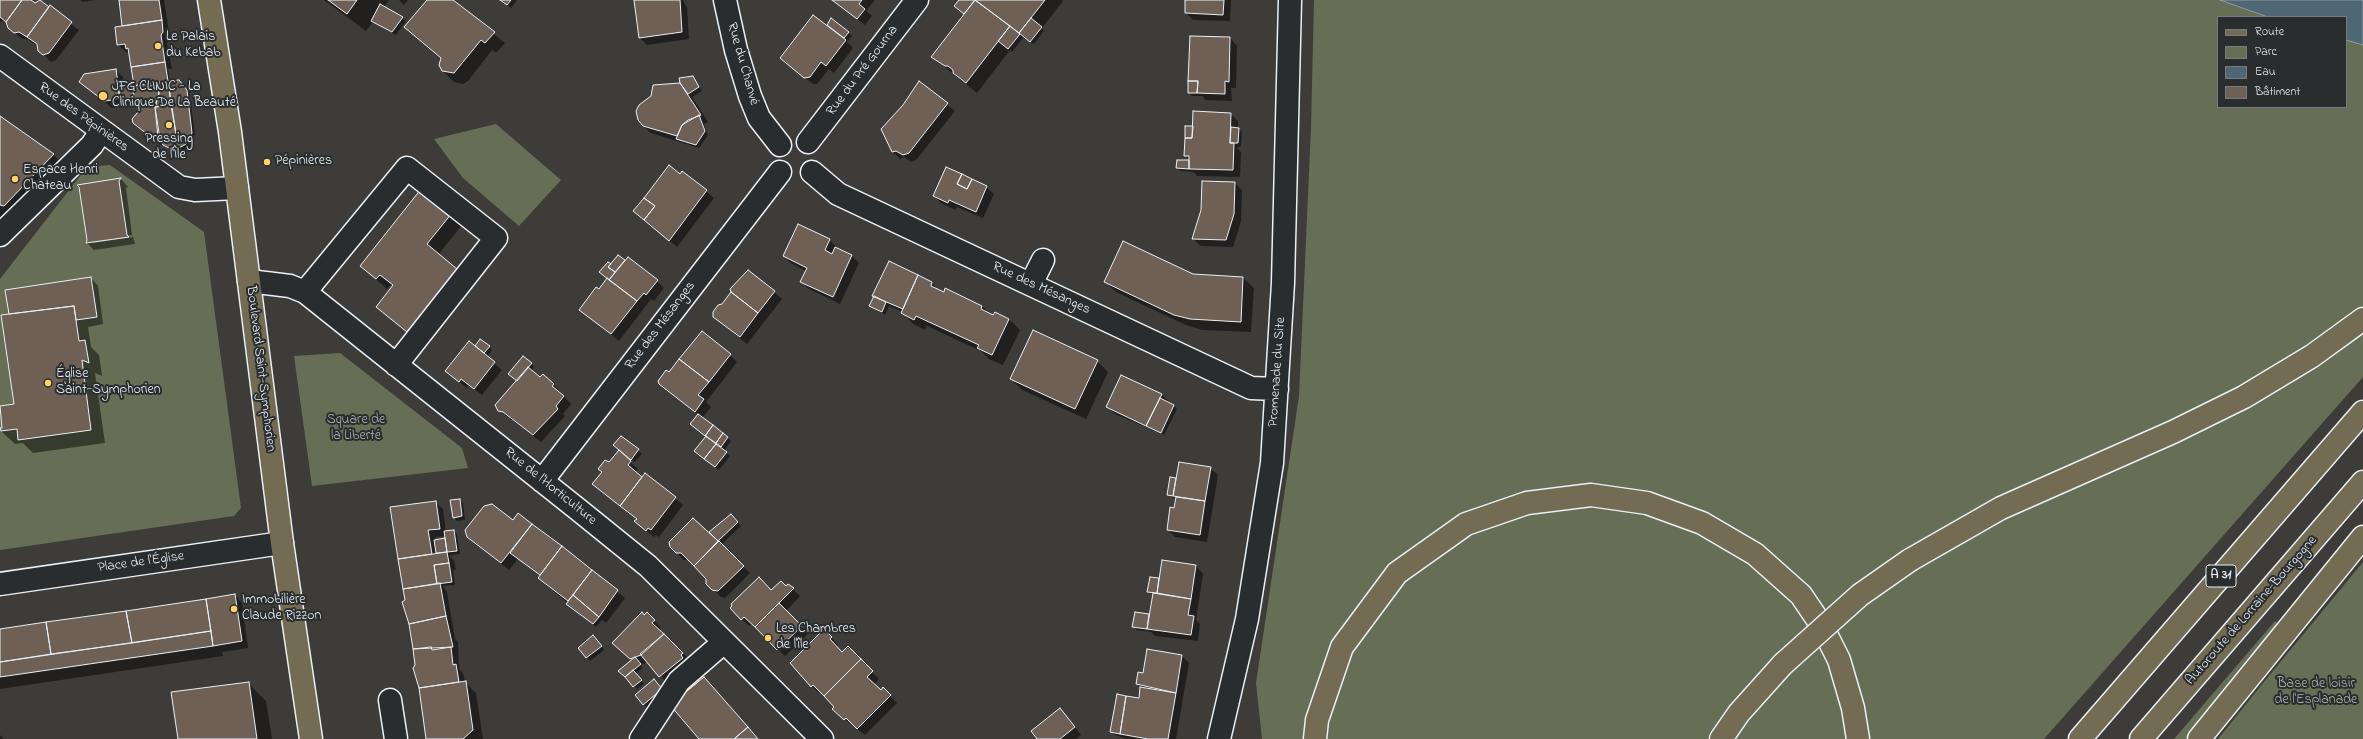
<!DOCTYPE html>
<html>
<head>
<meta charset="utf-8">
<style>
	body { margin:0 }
	#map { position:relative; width:2363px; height:739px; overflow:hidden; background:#3e3c39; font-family:"Indie Flower",sans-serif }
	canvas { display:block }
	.legend { position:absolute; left:2217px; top:16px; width:130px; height:92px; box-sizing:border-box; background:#2a2d2e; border:1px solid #767b7f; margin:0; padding:5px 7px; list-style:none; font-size:12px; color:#e8f1f8 }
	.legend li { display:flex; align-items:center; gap:8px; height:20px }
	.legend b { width:20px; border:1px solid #767b7f }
</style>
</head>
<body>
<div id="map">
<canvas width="2363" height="739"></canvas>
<ul class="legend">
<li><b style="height:5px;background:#736b52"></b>Route</li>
<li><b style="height:11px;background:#666f55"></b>Parc</li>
<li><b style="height:11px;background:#4f6774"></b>Eau</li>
<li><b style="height:11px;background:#6e6054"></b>Bâtiment</li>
</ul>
</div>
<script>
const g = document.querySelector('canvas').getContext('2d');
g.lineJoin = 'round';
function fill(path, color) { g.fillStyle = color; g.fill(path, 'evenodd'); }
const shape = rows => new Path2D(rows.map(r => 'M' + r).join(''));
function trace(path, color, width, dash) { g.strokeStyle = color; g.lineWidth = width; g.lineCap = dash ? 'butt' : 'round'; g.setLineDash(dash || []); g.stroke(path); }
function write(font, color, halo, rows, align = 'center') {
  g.font = font + ' "Indie Flower",sans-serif'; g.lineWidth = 4; g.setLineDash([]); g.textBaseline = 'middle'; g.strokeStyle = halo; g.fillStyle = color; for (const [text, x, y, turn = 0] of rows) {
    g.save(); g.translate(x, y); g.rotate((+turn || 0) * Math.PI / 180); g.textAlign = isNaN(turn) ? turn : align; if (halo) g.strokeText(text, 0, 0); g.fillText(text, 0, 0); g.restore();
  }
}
fill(shape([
	[1314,0,2220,0,2268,17,2218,17,2218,107,2346,107,2346,40,2357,42,2363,45,2363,377,2044,739,1262,739,1256,683,1299,396,1311,128],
	[496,124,561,180,519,226,463,178,434,139],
	[110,165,204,232,241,508,234,516,0,550,0,279,87,167],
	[340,353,462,448,468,468,312,486,294,356],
	[2363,562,2363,739,2218,739,2263,683],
	[2275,621,2278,623,2186,739,2174,739]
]), '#666f55');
const water = shape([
	[2220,0,2363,0,2363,45,2346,40,2346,17,2268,17,2220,0]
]);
fill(water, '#4f6774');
trace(water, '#8c9ea9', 1);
fill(shape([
	[0,0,29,0,36,4,39,0,79,30,56,60,51,62,39,50,38,46,27,39,22,39,9,28,9,24,3,21,0,22],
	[80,0,95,0,83,2],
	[120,0,164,0,170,39,167,43,172,69,168,69,170,82,179,81,189,91,195,134,189,147,179,152,164,144,160,145,134,123,139,112,136,100,126,102,127,106,112,108,80,82,115,70,123,77,124,87,135,87,130,52,126,52,118,45,116,28,123,27],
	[324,0,389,0,384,7,406,21,396,35,373,22,366,31],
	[399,0,408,0,404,5],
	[428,0,452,0,505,43,496,53,492,50,468,81,463,84,454,82,443,71,441,59,406,27],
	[501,0,517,0,511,8],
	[635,0,683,0,687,8,689,39,647,45,640,38],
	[832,0,875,0,866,11,872,16,865,25],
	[960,0,1062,0,1063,1,1042,28,1044,31,1034,44,1023,38,1012,52,1010,50,977,93,966,84,999,41,998,40,964,83,933,57,965,14,959,9],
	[1186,0,1231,0,1230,21,1193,20,1186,13],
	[832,20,852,36,847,42,853,48,834,73,829,69,817,84,813,84,781,58,827,26],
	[1191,37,1230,38,1237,46,1236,88,1231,88,1232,101,1206,100,1202,96,1192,96,1189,92],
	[692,77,702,91,692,97,708,122,704,124,708,135,699,148,651,133,643,126,654,86,681,83],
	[919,82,955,111,916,160,911,162,904,157,900,159,893,152,882,129,903,106],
	[1194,112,1231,114,1238,121,1238,128,1242,132,1241,146,1237,148,1241,152,1240,177,1197,176,1194,172,1181,171,1177,168,1191,162,1185,155,1194,129],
	[0,117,54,155,64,166,13,216,6,211,0,217],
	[682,172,714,198,677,247,648,223],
	[121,179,128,187,126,188,132,235,93,241,93,243,133,237,135,244,94,250,87,243,79,185],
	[1235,183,1242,190,1241,221,1233,247,1201,246,1193,239],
	[986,187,994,194,983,218,957,207,955,210,941,203,934,196],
	[422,190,462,225,438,255,467,280,418,342,378,307,394,287,391,285,387,289,361,266],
	[829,240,837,247,836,249,852,256,859,263,840,304,809,289,801,282,806,271,791,263,784,256],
	[618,256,657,281,664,288,654,301,651,299,619,341,580,310,608,279],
	[1192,275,1243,278,1254,288,1251,332,1202,330,1186,325,1116,292,1105,282],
	[91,278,98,286,103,324,88,327,91,347,99,355,102,376,95,373,105,443,33,453,23,443,15,444,1,431,4,429,0,407,15,405,10,314],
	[932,283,939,291,982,306,990,314,1009,319,1020,330,1003,365,989,359,981,351,927,326,925,330,913,324,902,312,889,306,885,315,870,305],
	[774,292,782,299,747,344,722,323],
	[489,346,492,350,487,357,502,370,482,395,469,385,467,388,446,371,479,350],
	[730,355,737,362,706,402,711,407,702,418,731,441,724,451,730,456,719,470,699,455,706,436,691,424,699,415,660,384,669,374],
	[1097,361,1108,372,1086,419,1022,390,1011,379],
	[531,363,534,367,531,371,553,384,571,404,563,414,565,416,541,442,499,410],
	[1161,394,1177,409,1164,435,1115,414,1107,407],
	[621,437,642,454,635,462,620,452,638,469,635,472,642,478,645,474,683,505,659,537,656,535,654,537,643,528,637,520,594,484,620,450],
	[1210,468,1218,475,1207,542,1175,537,1168,530,1176,499,1168,495,1171,478,1177,479],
	[459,500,463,503,465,520,457,521,454,517],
	[435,502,443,509,446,532,454,531,457,534,460,554,449,555,454,561,456,570,453,570,455,585,443,586,447,592,455,639,458,642,459,669,463,673,465,682,476,693,483,739,427,739,409,617,406,614,404,603,406,601,392,508],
	[446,536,446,539,436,541,435,537],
	[518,515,625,598,606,623,602,620,596,627,546,585,539,578,541,576,518,559,509,570,468,537,513,522],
	[731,515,741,526,721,545,750,573,725,598,721,597,707,583,707,578,689,560,684,560,671,547,709,534],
	[1196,566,1203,574,1196,620,1200,624,1198,641,1155,636,1151,632,1137,630,1133,626,1150,617,1153,595,1148,591,1151,578,1160,580],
	[788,585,800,596,786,611,808,634,785,656,752,624,749,626,738,615,734,606,786,588],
	[235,595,242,603,248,648,222,652,223,656,0,689,0,629],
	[647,613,661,628,659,631,690,660,667,683,648,662,640,665,643,668,636,674,644,684,637,689,619,671,632,661,621,650],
	[824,630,838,645,836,647,843,654,848,648,879,679,874,685,881,691,883,689,897,703,865,735,841,716,836,707,821,692,819,693,811,686],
	[597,640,604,650,590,661,579,648],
	[1148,650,1182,656,1189,663,1176,739,1127,739,1115,735,1112,732,1139,699,1141,688,1137,684,1144,674],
	[654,680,665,693,647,708,636,695],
	[248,683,266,701,272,739,179,739],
	[1067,717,1081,735,1076,739,1038,739],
	[0,735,4,739,0,739]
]), '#0007');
const building = shape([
	[0,0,22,0,6,22,0,17,0,0],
	[22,0,31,0,35,3,40,0,49,7,27,37,19,32,14,33,8,28,6,22,22,0],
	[119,0,159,0,162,20,122,26,119,0],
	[328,0,357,0,347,14,328,0],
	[427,0,453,0,495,32,485,43,481,40,454,73,442,71,439,65,441,58,404,27,427,0],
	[500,0,511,0,507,5,500,0],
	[634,0,680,0,682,32,639,38,634,0],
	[832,0,862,0,859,4,865,9,857,19,832,0],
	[959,0,975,0,964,14,954,6,959,0],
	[975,0,1010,26,966,83,953,73,953,70,948,66,945,66,931,57,975,0],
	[975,0,1045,0,1019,33,975,0],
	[1185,0,1224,0,1223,15,1185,13,1185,0],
	[380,4,403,17,392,32,371,21,380,4],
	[50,5,72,22,49,53,43,55,38,51,37,44,27,37,50,5],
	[813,15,846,40,826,66,821,62,810,77,804,78,780,58,813,15],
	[831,18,849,32,844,38,827,25,831,18],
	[1031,18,1042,27,1030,42,1019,33,1031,18],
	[162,20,163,32,161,35,165,62,131,67,128,48,126,49,125,44,117,45,115,27,162,20],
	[1010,26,1020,34,1008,49,998,41,1010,26],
	[1190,36,1230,37,1229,82,1225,81,1225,94,1197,93,1198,81,1188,81,1190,36],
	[165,62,168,81,118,88,134,85,131,67,165,62],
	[116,69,120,99,104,101,79,82,84,74,116,69],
	[693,76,699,87,688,94,680,83,679,78,693,76],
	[179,80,187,90,192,133,186,144,179,148,171,149,163,145,158,137,176,134,168,81,179,80],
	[168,81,171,105,155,107,159,93,158,89,150,90,149,86,168,81],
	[919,81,948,103,909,153,903,155,896,151,892,152,881,129,903,105,919,81],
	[1188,81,1198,81,1197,93,1188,93,1188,81],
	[154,83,154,85,149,86,150,90,158,89,159,93,155,107,159,133,158,137,152,138,133,123,132,119,138,112,132,86,154,83],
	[680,83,701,115,688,120,682,125,677,136,643,126,638,120,636,111,639,105,651,96,653,85,680,83],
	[132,86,134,97,120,99,118,88,132,86],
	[171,105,176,134,158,137,155,107,171,105],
	[1193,111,1231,113,1230,143,1234,143,1233,170,1189,169,1189,156,1184,156,1185,138,1192,138,1193,111],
	[699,115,705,131,696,145,676,139,682,125,699,115],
	[0,116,54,154,4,206,0,205,0,116],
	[1185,126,1193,126,1192,138,1185,138,1185,126],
	[1231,127,1239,128,1238,143,1230,143,1231,127],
	[1177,160,1189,160,1189,169,1176,168,1177,160],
	[669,165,680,174,682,171,707,190,669,241,644,220,655,206,644,198,669,165],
	[946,167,962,174,957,184,967,189,972,179,987,186,976,212,949,200,948,203,933,196,946,167],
	[962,174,972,179,967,189,957,184,962,174],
	[121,178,119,181,127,235,129,237,86,243,87,240,79,187,77,185,121,178],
	[1202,181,1235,182,1234,214,1226,240,1192,239,1201,210,1202,181],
	[421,189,452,213,427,244,457,269,407,332,376,307,393,285,380,275,376,279,360,266,421,189],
	[644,198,655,206,644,220,633,211,644,198],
	[798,224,830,239,825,250,832,254,835,247,852,255,833,297,800,282,807,268,783,256,798,224],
	[1123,241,1193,274,1243,277,1241,322,1190,319,1174,315,1104,282,1123,241],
	[618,255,625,260,615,272,608,267,618,255],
	[628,257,658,280,646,295,644,293,637,301,609,280,628,257],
	[889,261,918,275,903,309,872,296,889,261],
	[608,262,611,264,608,267,615,272,609,280,599,272,608,262],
	[748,270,775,291,758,313,731,292,730,289,748,270],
	[918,275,932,282,931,286,944,292,945,288,982,306,981,309,993,315,995,312,1009,319,992,355,977,348,979,345,916,316,914,320,901,313,918,275],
	[91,277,97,317,76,320,74,306,9,314,5,290,91,277],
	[607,278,637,301,611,334,579,310,596,287,599,289,607,278],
	[731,292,758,313,740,337,713,317,713,312,718,305,722,304,731,292],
	[874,296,886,302,882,312,869,306,874,296],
	[74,306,79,341,85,340,89,363,82,360,91,430,18,440,17,429,1,431,0,428,2,428,0,406,14,404,1,315,74,306],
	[1033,330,1098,360,1075,409,1010,379,1033,330],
	[702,331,731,354,709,382,679,359,702,331],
	[480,339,490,346,484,353,475,346,480,339],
	[469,341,495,362,474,389,461,379,459,382,445,371,469,341],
	[523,356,532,363,517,381,508,374,523,356],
	[679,359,709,382,698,395,704,399,695,412,659,384,658,381,666,370,669,372,679,359],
	[528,367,540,377,543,374,554,384,552,386,564,396,556,406,558,409,533,435,503,412,498,411,495,405,528,367],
	[1121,375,1162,394,1146,426,1106,407,1121,375],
	[1160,398,1174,405,1161,433,1146,426,1160,398],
	[698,414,713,425,705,436,690,424,698,414],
	[713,425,723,433,716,443,705,436,713,425],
	[723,433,728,437,721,447,716,443,723,433],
	[621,436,639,449,631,460,613,445,621,436],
	[706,436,716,444,704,459,694,451,706,436],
	[716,444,727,452,715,467,704,459,716,444],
	[619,450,631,461,628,465,642,477,620,506,592,484,602,472,598,469,605,460,609,462,619,450],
	[1179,462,1211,467,1205,501,1173,496,1179,462],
	[645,473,676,497,651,530,648,528,646,531,634,521,637,519,620,506,645,473],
	[1170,477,1176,478,1173,496,1167,495,1170,477],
	[1176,497,1205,501,1200,535,1167,530,1170,507,1174,508,1176,497],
	[460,499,462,516,453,518,450,500,460,499],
	[436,501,440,529,428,530,432,554,398,559,390,507,436,501],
	[492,504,513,520,518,513,532,524,501,563,467,537,465,530,484,506,492,504],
	[731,514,738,522,718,541,709,532,731,514],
	[693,518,718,541,694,566,681,553,676,553,670,547,669,542,693,518],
	[532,524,562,546,540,575,510,553,532,524],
	[454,530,457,551,447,552,444,531,454,530],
	[445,538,447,552,436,553,434,540,445,538],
	[719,541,744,566,718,591,712,590,706,584,706,579,694,566,719,541],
	[562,546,592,570,568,601,538,578,562,546],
	[447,552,449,563,434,565,437,584,403,589,398,559,447,552],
	[1162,560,1196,565,1191,599,1157,593,1162,560],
	[449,563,452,582,437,584,434,565,449,563],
	[592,570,618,590,599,617,573,595,592,570],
	[759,577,771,590,781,581,786,586,788,584,794,588,755,627,744,617,741,620,730,608,732,606,731,604,759,577],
	[1150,577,1159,578,1157,593,1147,592,1150,577],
	[440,583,446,616,409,624,402,602,405,600,403,589,440,583],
	[1153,593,1191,599,1188,615,1194,616,1191,635,1147,629,1153,593],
	[235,594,242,641,213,646,206,599,235,594],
	[573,595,599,617,593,624,566,604,573,595],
	[206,599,211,631,132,643,126,611,206,599],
	[779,603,802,626,777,650,755,627,779,603],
	[126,611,132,643,51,654,46,622,126,611],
	[642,612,644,615,647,612,655,620,652,623,664,634,641,655,630,659,612,643,642,612],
	[1135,612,1149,614,1147,629,1132,627,1135,612],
	[446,616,453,647,413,649,409,624,446,616],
	[46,622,51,654,0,662,0,629,46,622],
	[824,629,832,637,830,639,842,652,848,646,861,659,824,696,813,685,811,687,790,663,824,629],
	[211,631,213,646,0,677,0,662,211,631],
	[664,634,683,653,681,655,683,658,659,677,640,654,664,634],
	[593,635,602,646,586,658,578,648,593,635],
	[431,647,432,650,451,647,453,665,456,664,459,682,419,688,413,668,415,665,413,649,431,647],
	[1147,649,1182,655,1176,693,1136,684,1138,672,1143,673,1147,649],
	[635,657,641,664,625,677,618,671,635,657],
	[861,659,873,671,867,677,881,690,883,687,891,695,857,729,846,718,844,720,832,709,834,707,824,696,861,659],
	[633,670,642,680,633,687,625,677,633,670],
	[693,674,699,681,688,690,682,683,693,674],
	[704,677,748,727,734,739,699,739,670,705,704,677],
	[654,679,662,689,643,705,635,695,654,679],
	[466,681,473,730,463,739,426,739,419,688,466,681],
	[249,682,257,739,178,739,171,692,249,682],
	[1140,687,1176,693,1168,739,1148,739,1120,734,1126,696,1139,698,1140,687],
	[1117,694,1126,696,1120,734,1110,732,1117,694],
	[1060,708,1075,727,1060,739,1037,739,1031,731,1060,708],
	[748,727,758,739,734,739,748,727]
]);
fill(building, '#6e6054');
trace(building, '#e8f1f8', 1);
const minor = shape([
	[725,0,736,50,750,96,759,118,780,145],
	[0,56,179,187,195,190,237,188],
	[808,142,917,0],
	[812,172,838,194,1251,388,1277,389],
	[0,235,92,145,101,131],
	[249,281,290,286,305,292,580,511,648,566,822,739],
	[1031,284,1043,260],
	[305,292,407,168,496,238,396,365],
	[542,481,780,172],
	[0,584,282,543],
	[390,700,396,739],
	[641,739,679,681,724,642],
	[1219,739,1247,619,1272,463,1283,283,1290,0]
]);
const major = shape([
	[209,0,230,132,282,543,311,739]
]);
const highway = shape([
	[1910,560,2001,508,2173,432,2244,397,2312,356,2363,319],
	[1315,739,1317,720,1342,647,1397,573,1466,524,1527,503,1591,495,1647,503,1702,523,1755,554,1801,595,1822,626,1839,660,1853,708,1858,739],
	[1721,739,1739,713,1783,664],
	[2080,739,2363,412],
	[2141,739,2363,482],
	[2199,739,2363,537]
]);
trace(minor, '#e8f1f8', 25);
trace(major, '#e8f1f8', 25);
trace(highway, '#e8f1f8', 25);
trace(minor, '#2a2d2e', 22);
trace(major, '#736b52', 22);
trace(highway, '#736b52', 22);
const highwayBridge = shape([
	[1783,664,1860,595,1910,560]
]);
trace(highwayBridge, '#e8f1f8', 25, []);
trace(highwayBridge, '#736b52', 22);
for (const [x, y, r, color] of [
	[158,46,4,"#ffd166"],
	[103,96,5,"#ffd166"],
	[169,125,4,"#ffd166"],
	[267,162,4,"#ffd166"],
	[15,179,4,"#ffd166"],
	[48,383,4,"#ffd166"],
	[234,609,4,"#ffd166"],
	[768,638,4,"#ffd166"]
]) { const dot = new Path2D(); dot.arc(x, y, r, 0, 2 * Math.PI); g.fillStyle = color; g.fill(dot); trace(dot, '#2a2d2e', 1.5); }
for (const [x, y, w] of [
	[2221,576,30]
]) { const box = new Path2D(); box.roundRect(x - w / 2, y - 11, w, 22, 3); g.fillStyle = '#2a2d2e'; g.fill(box); trace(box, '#e8f1f8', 1); }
write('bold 13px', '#e8f1f8', null, [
	["A 31",2221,576]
]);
write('14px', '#e8f1f8', '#2a2d2e', [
	["Le Palais",166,38],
	["du Kebab",166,54],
	["JFG CLINIC - La",112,88],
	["Clinique De La Beauté",112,104],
	["Pressing",169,140,"center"],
	["de l'Île",169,156,"center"],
	["Pépinières",275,162],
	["Espace Henri",23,171],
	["Chateau",23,187],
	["Église",56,375],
	["Saint-Symphorien",56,391],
	["Immobilière",242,601],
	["Claude Rizzon",242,617],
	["Les Chambres",776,630],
	["de l'île",776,646]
], 'left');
write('14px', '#e8f1f8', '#2a2d2e', [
	["Rue du Chanvé",742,64,74],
	["Rue du Pré Gourna",863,71,-53],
	["Rue des Pépinières",83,118,36],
	["Rue des Mésanges",1041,289,25],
	["Rue des Mésanges",661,326,-53],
	["Boulevard Saint-Symphorien",260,369,83],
	["Promenade du Site",1278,372,-86],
	["Rue de l'Horticulture",550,487,39],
	["Place de l'Église",141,563,-8],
	["Autoroute de Lorraine-Bourgogne",2252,611,-49]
]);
write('14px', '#aeb6af', '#2a2d2e', [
	["Square de",356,421],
	["la Liberté",356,437],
	["Base de loisir",2316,685],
	["de l'Esplanade",2316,701]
]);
</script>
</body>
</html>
